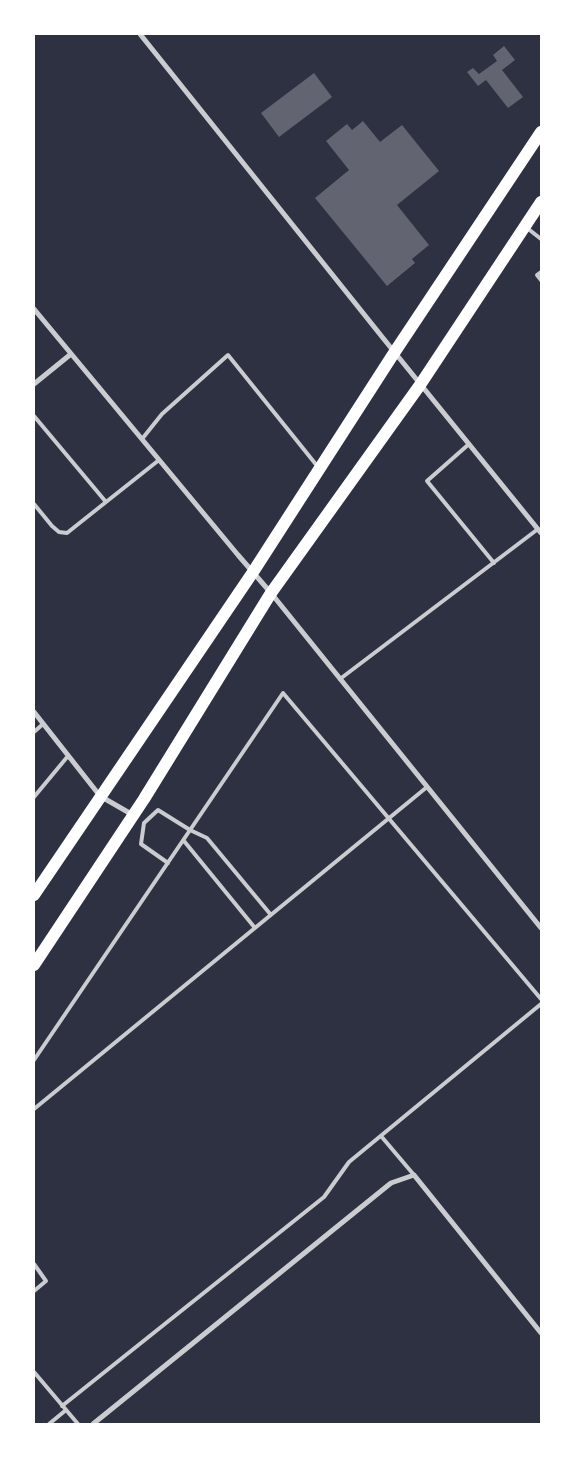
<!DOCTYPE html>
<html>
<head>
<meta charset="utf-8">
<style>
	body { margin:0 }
	#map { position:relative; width:575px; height:1458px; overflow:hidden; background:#2d3142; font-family:Manrope,sans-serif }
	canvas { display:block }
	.frame { position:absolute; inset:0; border:35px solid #fff; pointer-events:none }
</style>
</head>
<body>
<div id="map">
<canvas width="575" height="1458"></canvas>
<div class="frame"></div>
</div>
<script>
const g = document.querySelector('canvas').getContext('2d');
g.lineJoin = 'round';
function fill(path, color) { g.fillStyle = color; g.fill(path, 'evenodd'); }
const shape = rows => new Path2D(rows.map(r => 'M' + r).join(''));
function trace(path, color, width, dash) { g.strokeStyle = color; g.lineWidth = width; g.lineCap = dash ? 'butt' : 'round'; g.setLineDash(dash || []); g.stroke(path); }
fill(shape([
	[504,46,515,60,502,70,523,97,508,108,486,80,478,86,467,72,473,68,479,74,497,61,493,55],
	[314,73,332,97,279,137,261,113],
	[363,121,380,142,402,125,439,171,397,205,429,245,412,259,415,263,387,286,315,198,349,170,326,141,347,124,352,130]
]), '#626471');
trace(shape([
	[527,228,541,239],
	[541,272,537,275,541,280],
	[34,416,106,502,67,533,59,532,52,526,34,504],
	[142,439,162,414,228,355,318,467],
	[469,444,427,481,494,563],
	[106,502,159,460],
	[340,679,538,529],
	[34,732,43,724],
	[34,797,68,756],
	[184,841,255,928],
	[168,863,141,844,144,823,158,810,190,830,207,838,271,915],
	[34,1060,283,693,541,999],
	[34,1109,427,787],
	[381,1136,414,1175],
	[34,1264,46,1281,34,1291],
	[34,1372,78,1424],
	[62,1406,324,1197,349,1162,541,1004],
	[49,1424,66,1410]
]), '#caccd0', 4);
trace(shape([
	[140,34,383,338,541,533],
	[34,309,238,555,271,593,541,928],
	[34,384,71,354],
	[34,712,100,796,133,815],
	[93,1424,391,1183,414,1175,541,1333]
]), '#caccd0', 5);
trace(shape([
	[34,895,253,572,394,353,541,132],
	[34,965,144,799,271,593,420,385,541,202]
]), '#fff', 12);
</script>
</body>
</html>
